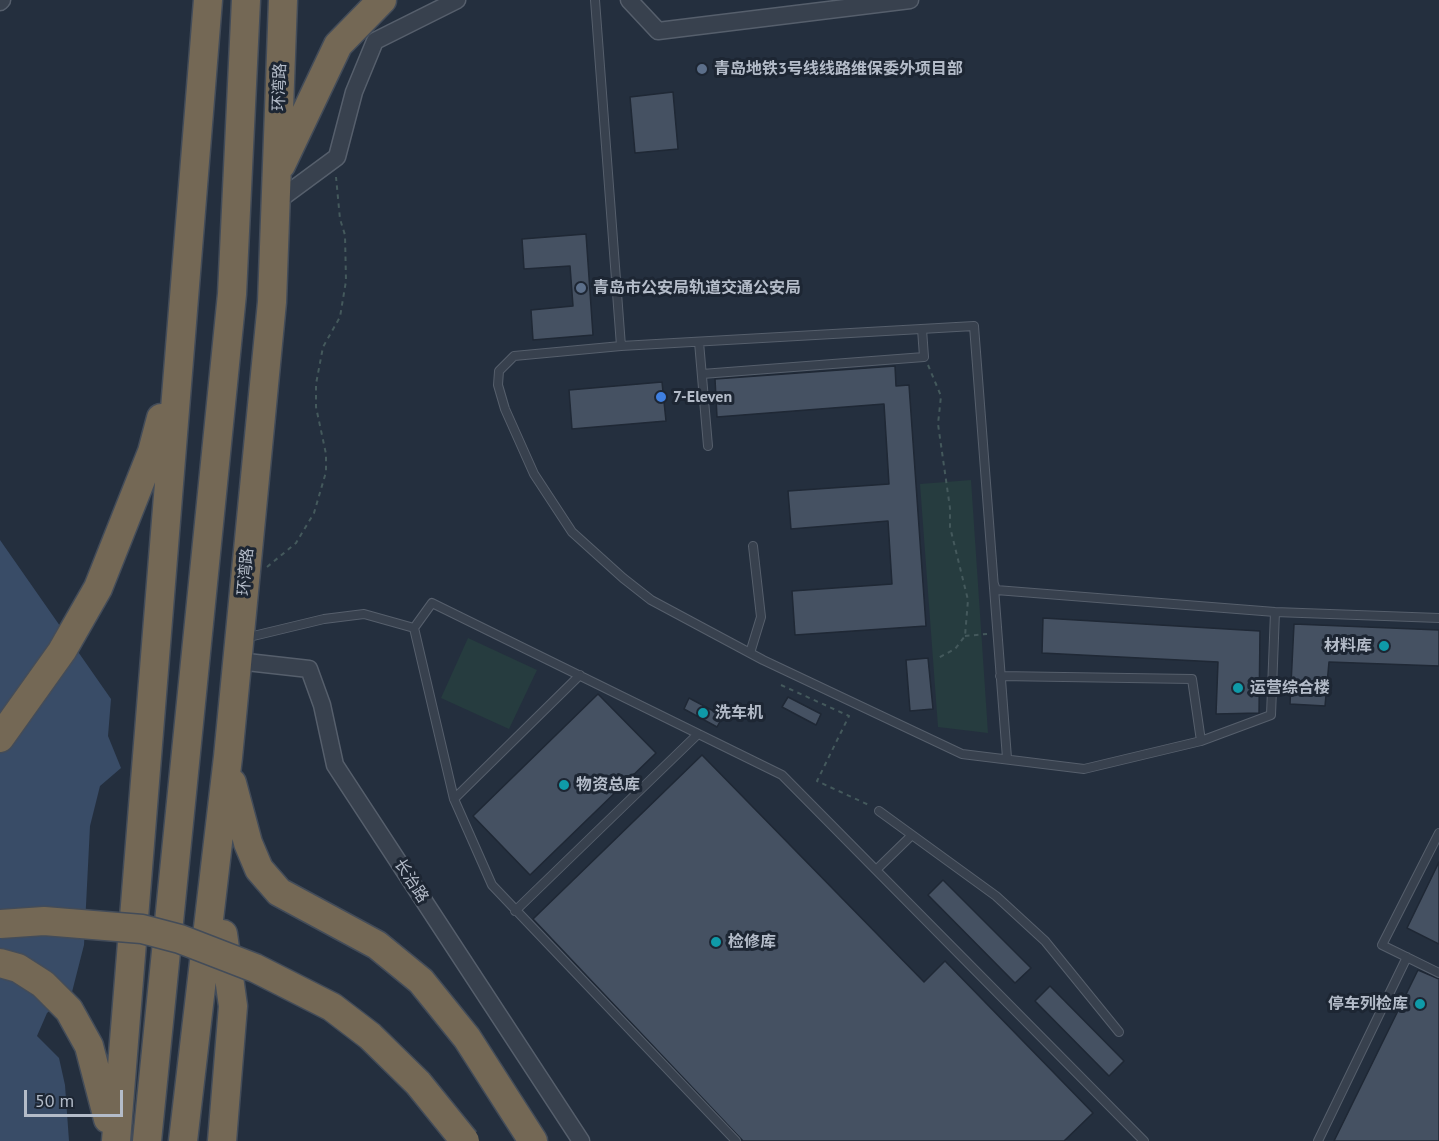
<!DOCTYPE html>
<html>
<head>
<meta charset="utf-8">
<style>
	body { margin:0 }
	#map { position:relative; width:1439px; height:1141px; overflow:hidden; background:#242f3e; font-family:"PT Sans",sans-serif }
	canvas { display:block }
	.scale { position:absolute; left:24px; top:1090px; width:99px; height:27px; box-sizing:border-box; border:3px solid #b4bcc9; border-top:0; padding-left:8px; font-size:18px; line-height:21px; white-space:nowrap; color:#b4bcc9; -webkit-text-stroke:4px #1d2633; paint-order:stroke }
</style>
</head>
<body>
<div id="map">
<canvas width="1439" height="1141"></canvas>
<div class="scale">50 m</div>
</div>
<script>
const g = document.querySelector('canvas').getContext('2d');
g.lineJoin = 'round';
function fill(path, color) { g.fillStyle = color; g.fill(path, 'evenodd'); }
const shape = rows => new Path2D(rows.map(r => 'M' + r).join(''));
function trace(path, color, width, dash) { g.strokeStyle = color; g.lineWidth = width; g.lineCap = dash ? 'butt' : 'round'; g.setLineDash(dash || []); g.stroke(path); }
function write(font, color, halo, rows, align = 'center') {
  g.font = font + ' "PT Sans","Noto Sans SC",sans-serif'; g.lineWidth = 6; g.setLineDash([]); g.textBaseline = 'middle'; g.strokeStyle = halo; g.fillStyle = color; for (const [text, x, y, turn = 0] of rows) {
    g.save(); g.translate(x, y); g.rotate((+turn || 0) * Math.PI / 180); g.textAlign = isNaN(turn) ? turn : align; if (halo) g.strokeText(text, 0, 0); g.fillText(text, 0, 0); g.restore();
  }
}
fill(shape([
	[971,480,988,733,938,727,920,484],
	[468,638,537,670,509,729,441,698]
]), '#263c3f');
fill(shape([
	[0,540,111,699,108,736,121,768,100,786,90,826,84,945,72,992,47,1013,37,1036,59,1058,65,1085,69,1141,0,1141]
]), '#394c67');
const building = shape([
	[673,92,678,149,635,153,630,97,673,92],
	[586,234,593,335,533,340,531,310,573,306,570,266,524,269,522,239,586,234],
	[895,366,896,386,909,385,926,626,795,635,792,591,892,584,888,521,791,529,788,491,889,484,884,404,717,417,715,379,895,366],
	[662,382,666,421,572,429,569,390,662,382],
	[1043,618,1260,631,1259,713,1216,714,1218,662,1042,653,1043,618],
	[1294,624,1439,630,1439,666,1329,662,1325,706,1290,704,1294,624],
	[928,658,933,709,910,711,906,660,928,658],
	[598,694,656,753,530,875,473,816,598,694],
	[788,697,821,714,816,725,782,707,788,697],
	[689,698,723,716,717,727,684,709,689,698],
	[702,755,924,982,945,961,1093,1113,1064,1141,743,1141,533,919,702,755],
	[1439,862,1439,944,1407,928,1439,862],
	[943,880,1031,968,1015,983,928,895,943,880],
	[1418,970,1439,979,1439,1141,1334,1141,1418,970],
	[1050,986,1124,1061,1109,1076,1035,1001,1050,986]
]);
fill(building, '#455162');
trace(building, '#1f2835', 1.5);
const lane = shape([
	[595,0,621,346,974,326,1007,758],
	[699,342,708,446],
	[621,346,514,356,499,371,498,385,505,409,534,474,572,532,623,578,651,600,763,660,962,754,1084,769,1201,741],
	[702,374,924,357,922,329],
	[994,584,996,590,1275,612,1439,618],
	[414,628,454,799,492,885,736,1141],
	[245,638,324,619,364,614,414,628,432,603,782,775,1144,1141],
	[750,653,761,617,753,546],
	[1000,676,1192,679,1201,741,1271,715,1275,612],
	[454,799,580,675],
	[879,811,996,896,1045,941,1119,1032],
	[1439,833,1382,945,1439,973],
	[876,870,912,835],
	[515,911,698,734],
	[1318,1141,1407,957]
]);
const street = shape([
	[629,0,658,31,910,0],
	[0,2,2,0],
	[276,202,337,157,354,92,375,41,457,0],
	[238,661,309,669,322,705,335,765,581,1141]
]);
const highway = shape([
	[281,165,338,45,382,0],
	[0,738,62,651,98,588,152,452,161,418],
	[232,783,248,843,259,869,279,892,377,945,421,981,467,1038,533,1141],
	[0,963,18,968,43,984,69,1010,89,1046,108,1119],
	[116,1141,208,0],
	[147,1141,232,294,246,0],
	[183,1141,228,757,272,302,283,0],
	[222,1141,233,1006,223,934]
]);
trace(lane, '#565f6c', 10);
trace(street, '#565f6c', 19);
trace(highway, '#434c59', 31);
trace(shape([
	[928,365,941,396,938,424,950,508,950,527,968,600,965,636,955,649,938,658],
	[267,567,296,543,314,513,326,472,326,454,316,407,316,384,323,347,340,317,346,281,345,235,340,219,336,177],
	[965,636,987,634],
	[781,685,849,716,817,781,871,806]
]), '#44595c', 2, [4.5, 4.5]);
trace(lane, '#38414e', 8);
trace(street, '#38414e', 16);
trace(highway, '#746855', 28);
const highwayBridge = shape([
	[0,924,44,921,142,929,180,939,255,968,332,1007,370,1036,418,1083,465,1141]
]);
trace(highwayBridge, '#434c59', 31, []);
trace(highwayBridge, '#746855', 28);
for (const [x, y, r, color] of [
	[702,69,6,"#5c6f8a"],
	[581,288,6,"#5c6f8a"],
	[661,397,6,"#3f7fe0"],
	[1384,646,6,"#0f9aa8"],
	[1238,688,6,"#0f9aa8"],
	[703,713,6,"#0f9aa8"],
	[564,785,6,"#0f9aa8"],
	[716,942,6,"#0f9aa8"],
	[1420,1004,6,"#0f9aa8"]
]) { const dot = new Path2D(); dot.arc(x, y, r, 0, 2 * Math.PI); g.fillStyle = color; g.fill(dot); trace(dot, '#1d2633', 2); }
write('bold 16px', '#b4bcc9', '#1d2633', [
	["青岛地铁3号线线路维保委外项目部",714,69],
	["青岛市公安局轨道交通公安局",593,288],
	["7-Eleven",673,397],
	["材料库",1372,646,"right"],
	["运营综合楼",1250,688],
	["洗车机",715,713],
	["物资总库",576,785],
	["检修库",728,942],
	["停车列检库",1408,1004,"right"]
], 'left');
write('16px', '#b4bcc9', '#1d2633', [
	["环湾路",280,87,-88],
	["环湾路",246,572,-85],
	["长治路",411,881,57]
]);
</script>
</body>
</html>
